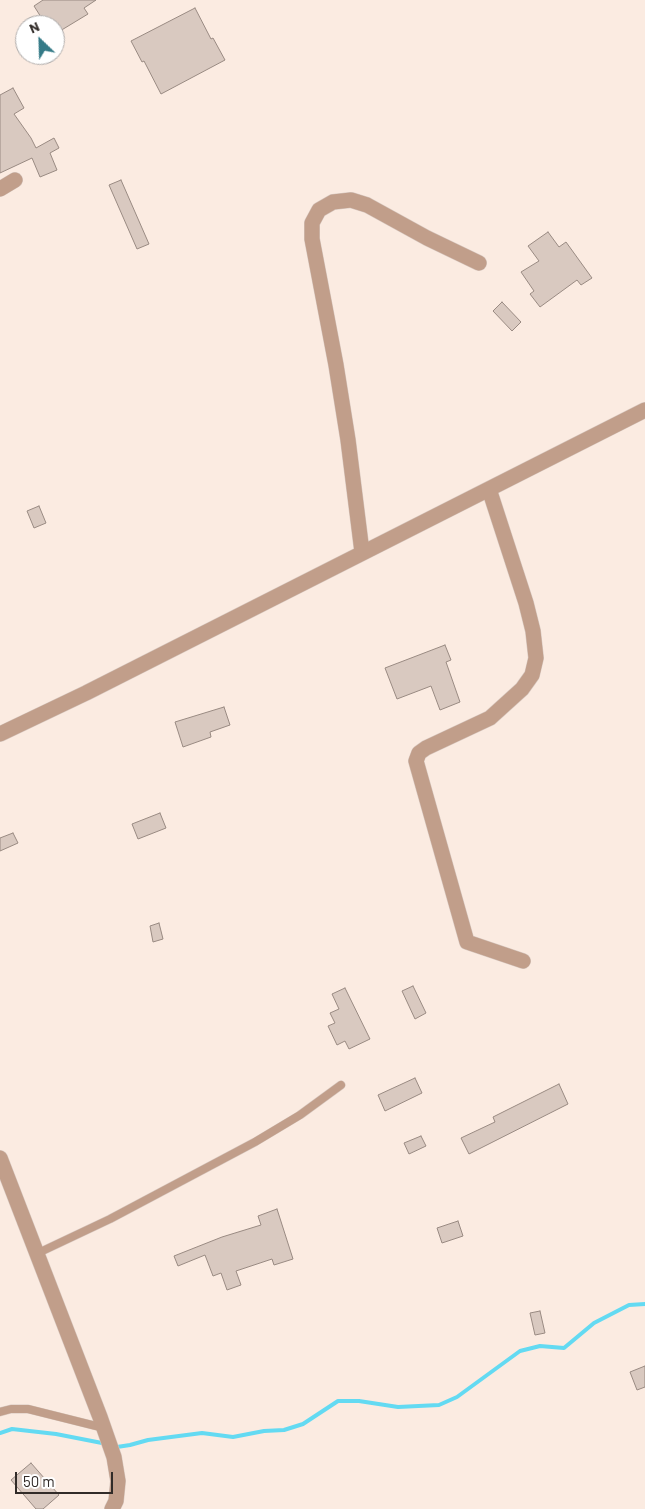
<!DOCTYPE html>
<html>
<head>
<meta charset="utf-8">
<style>
	body { margin:0 }
	#map { position:relative; width:645px; height:1509px; overflow:hidden; background:#fbebe1; font-family:Barlow,sans-serif }
	canvas { display:block }
	.north { position:absolute; left:15px; top:15px; width:50px; height:50px; box-sizing:border-box; background:#fff; border:1px solid #adaaa9; border-radius:50%; rotate:336deg; font-size:14px; font-weight:700; line-height:20px; text-align:center; color:#312b28 }
	.north::after { content:''; display:block; margin:auto; width:18px; height:22px; background:#347a87; clip-path:polygon(50% 0,100% 100%,50% 72%,0 100%) }
	.scale { position:absolute; left:15px; top:1472px; width:98px; height:22px; box-sizing:border-box; border:2px solid #312b28; border-top:0; padding-left:6px; font-size:15px; line-height:18px; white-space:nowrap; color:#312b28; -webkit-text-stroke:4px #fff; paint-order:stroke }
</style>
</head>
<body>
<div id="map">
<canvas width="645" height="1509"></canvas>
<div class="north">N</div>
<div class="scale">50 m</div>
</div>
<script>
const g = document.querySelector('canvas').getContext('2d');
g.lineJoin = 'round';
const shape = rows => new Path2D(rows.map(r => 'M' + r).join(''));
function trace(path, color, width, dash) { g.strokeStyle = color; g.lineWidth = width; g.lineCap = dash ? 'butt' : 'round'; g.setLineDash(dash || []); g.stroke(path); }
function fill(path, color) { g.fillStyle = color; g.fill(path, 'evenodd'); }
trace(shape([
	[0,1433,12,1429,56,1434,102,1443],
	[117,1447,130,1445,148,1440,202,1433,233,1437,264,1431,284,1430,303,1424,338,1401,359,1401,398,1407,439,1405,457,1397,520,1351,540,1346,564,1348,594,1323,629,1305,645,1304]
]), '#63daf2', 4);
const building = shape([
	[43,0,96,0,84,8,88,14,55,34,55,25,46,25,34,6,43,0],
	[195,8,211,39,213,38,225,60,161,94,144,61,142,62,131,41,195,8],
	[13,88,24,108,14,114,31,138,36,148,54,138,59,148,50,153,57,170,40,177,32,158,0,173,0,95,13,88],
	[121,180,149,244,137,249,109,185,121,180],
	[548,232,559,247,566,242,592,278,581,285,577,280,540,307,530,294,534,291,521,272,539,261,528,246,548,232],
	[502,302,521,322,512,331,493,311,502,302],
	[39,506,46,523,34,528,27,511,39,506],
	[445,645,451,660,446,662,460,702,440,710,431,686,397,699,385,668,445,645],
	[224,707,230,725,210,732,211,737,183,747,175,722,224,707],
	[160,813,166,828,138,839,132,824,160,813],
	[13,833,18,843,0,851,0,838,13,833],
	[159,923,163,939,153,942,150,926,159,923],
	[413,986,426,1013,415,1019,402,991,413,986],
	[345,988,370,1039,349,1049,345,1041,337,1045,328,1026,335,1023,330,1013,339,1009,332,994,345,988],
	[415,1078,422,1093,385,1111,378,1095,415,1078],
	[559,1084,568,1104,469,1154,461,1138,495,1122,493,1117,559,1084],
	[421,1136,426,1146,409,1154,404,1143,421,1136],
	[277,1209,293,1259,274,1265,272,1259,236,1271,241,1285,227,1290,221,1273,213,1276,205,1255,178,1266,174,1256,222,1237,261,1225,258,1216,277,1209],
	[458,1221,463,1236,442,1243,437,1228,458,1221],
	[540,1311,545,1333,535,1335,530,1313,540,1311],
	[645,1366,645,1387,637,1390,630,1372,645,1366],
	[31,1463,59,1495,43,1509,36,1509,11,1480,31,1463]
]);
fill(building, '#d9c9c0');
trace(building, '#998a82', 1);
const lane = shape([
	[36,1254,110,1219,255,1142,300,1115,341,1085],
	[0,1412,11,1409,28,1409,104,1428]
]);
const street = shape([
	[0,189,15,180],
	[489,489,526,603,533,631,536,658,532,675,522,689,490,718,426,748,419,753,416,761,467,942,523,961],
	[362,552,348,440,336,365,312,239,312,223,319,210,333,202,351,200,367,205,427,238,479,263],
	[0,734,86,693,645,410],
	[0,1158,100,1417,114,1457,118,1481,116,1501,112,1509]
]);
trace(lane, '#d7c8c0', 9);
trace(street, '#d7c8c0', 16);
trace(lane, '#c19e8a', 8);
trace(street, '#c19e8a', 15);
</script>
</body>
</html>
